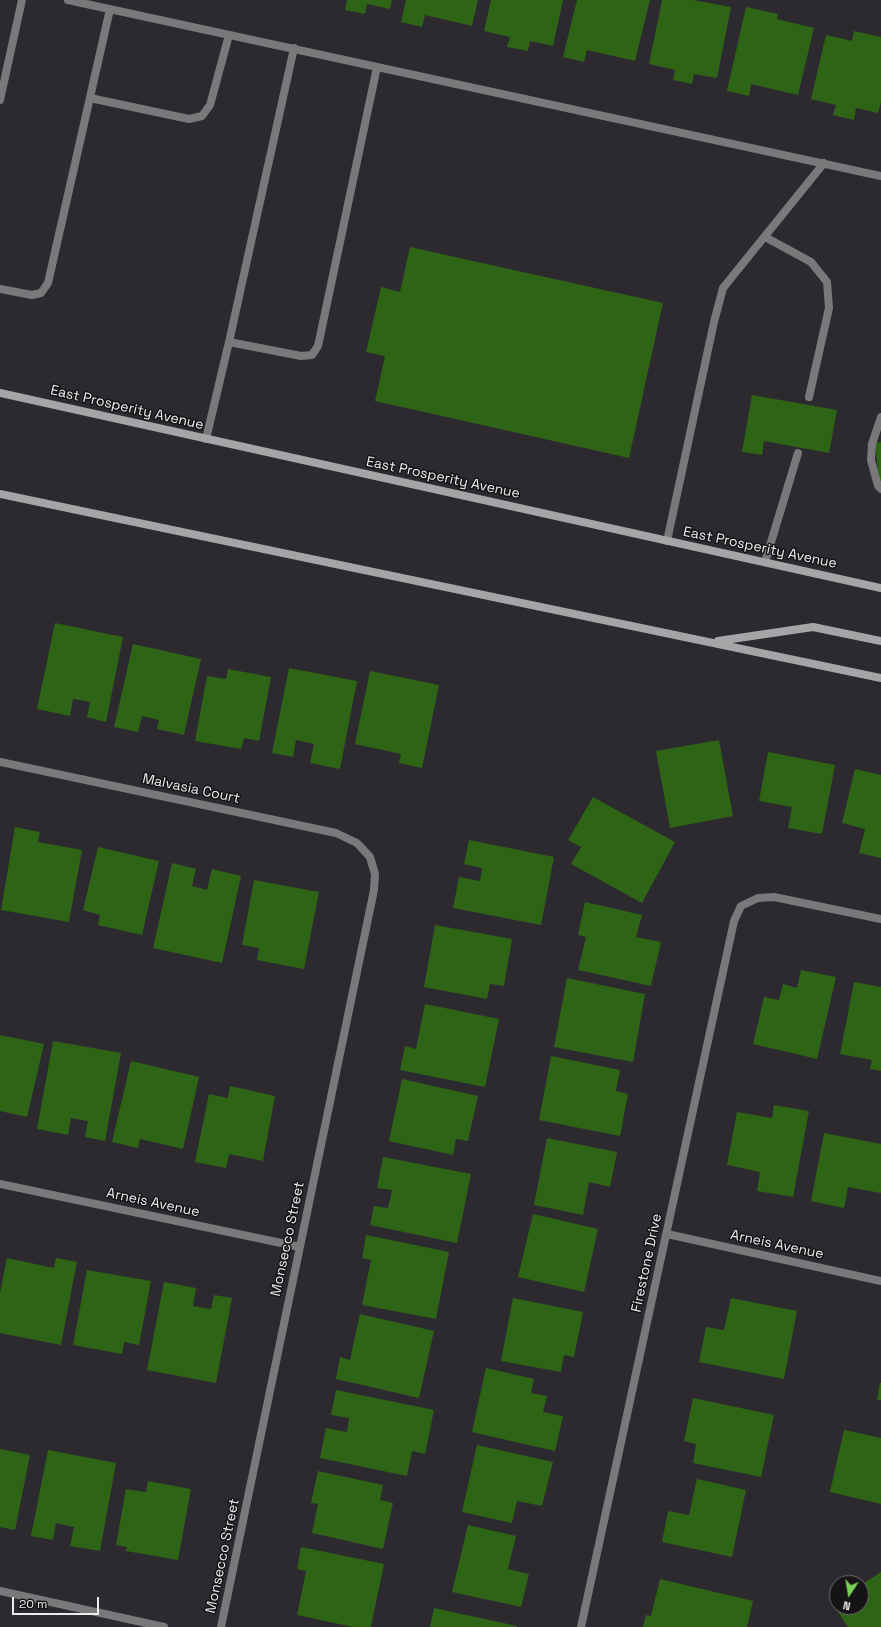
<!DOCTYPE html>
<html>
<head>
<meta charset="utf-8">
<style>
	body { margin:0 }
	#map { position:relative; width:881px; height:1627px; overflow:hidden; background:#2d2a2f; font-family:"Space Grotesk",sans-serif }
	canvas { display:block }
	.north { position:absolute; left:829px; top:1575px; width:40px; height:40px; box-sizing:border-box; background:#151315; border:1px solid #6b696c; border-radius:50%; rotate:192deg; font-size:11px; font-weight:700; line-height:16px; text-align:center; color:#edebee }
	.north::after { content:''; display:block; margin:auto; width:14px; height:18px; background:#79d157; clip-path:polygon(50% 0,100% 100%,50% 72%,0 100%) }
	.scale { position:absolute; left:12px; top:1597px; width:87px; height:18px; box-sizing:border-box; border:2px solid #edebee; border-top:0; padding-left:5px; font-size:12px; line-height:14px; white-space:nowrap; color:#edebee; -webkit-text-stroke:3px #151315; paint-order:stroke }
</style>
</head>
<body>
<div id="map">
<canvas width="881" height="1627"></canvas>
<div class="north">N</div>
<div class="scale">20 m</div>
</div>
<script>
const g = document.querySelector('canvas').getContext('2d');
g.lineJoin = 'round';
function fill(path, color) { g.fillStyle = color; g.fill(path, 'evenodd'); }
const shape = rows => new Path2D(rows.map(r => 'M' + r).join(''));
function trace(path, color, width, dash) { g.strokeStyle = color; g.lineWidth = width; g.lineCap = dash ? 'butt' : 'round'; g.setLineDash(dash || []); g.stroke(path); }
function write(font, color, halo, rows, align = 'center') {
  g.font = font + ' "Space Grotesk",sans-serif'; g.lineWidth = 3; g.setLineDash([]); g.textBaseline = 'middle'; g.strokeStyle = halo; g.fillStyle = color; for (const [text, x, y, turn = 0] of rows) {
    g.save(); g.translate(x, y); g.rotate((+turn || 0) * Math.PI / 180); g.textAlign = isNaN(turn) ? turn : align; if (halo) g.strokeText(text, 0, 0); g.fillText(text, 0, 0); g.restore();
  }
}
fill(shape([
	[347,0,392,0,390,9,367,4,365,14,345,10],
	[406,0,478,0,472,26,425,15,422,27,401,22],
	[491,0,563,0,553,46,530,41,528,51,507,47,510,37,484,31],
	[577,0,650,0,635,61,587,50,584,62,563,57],
	[662,0,693,0,731,7,717,78,694,74,692,84,673,80,675,70,649,64],
	[746,7,778,14,777,19,814,28,798,95,751,84,749,96,727,91],
	[854,31,881,37,881,102,878,113,856,108,854,120,833,115,836,105,811,99,826,35,852,41],
	[410,247,663,303,629,458,375,401,385,356,366,352,381,287,400,292],
	[752,395,837,410,829,453,764,441,762,455,742,452],
	[881,442,881,480,879,480,875,443],
	[55,623,123,637,106,722,87,717,90,702,73,699,70,716,37,709],
	[133,644,201,659,184,735,157,729,159,720,142,716,138,732,114,727],
	[289,668,357,681,340,769,310,763,314,744,296,740,293,757,272,753],
	[228,669,271,677,259,741,244,738,241,749,195,741,207,676,226,679],
	[370,671,439,685,422,768,399,763,401,754,355,744],
	[719,740,733,816,670,828,656,751],
	[768,752,835,765,822,834,788,828,792,807,759,801],
	[855,769,881,775,881,858,859,853,865,829,842,823],
	[593,797,675,842,642,903,571,864,581,847,568,840],
	[15,827,40,832,38,842,82,850,69,922,1,910],
	[469,840,554,857,541,925,453,908,459,877,480,881,482,868,464,864],
	[98,847,159,861,142,935,98,925,100,915,83,910],
	[172,863,196,869,192,886,207,890,212,869,241,876,222,963,153,948],
	[254,880,319,892,304,969,257,960,259,948,242,945],
	[585,902,642,915,636,937,661,942,651,986,578,970,586,937,578,935],
	[435,925,512,939,504,986,490,984,487,999,424,987],
	[801,970,836,977,817,1059,753,1044,764,997,779,1000,783,984,797,988],
	[567,978,645,994,633,1062,554,1047],
	[854,982,881,987,881,1071,870,1069,872,1060,840,1054],
	[425,1004,499,1019,485,1087,400,1070,405,1046,416,1049],
	[0,1035,44,1044,27,1117,0,1111],
	[53,1041,121,1053,105,1141,85,1137,88,1121,71,1118,68,1135,37,1129],
	[551,1056,620,1070,616,1091,628,1094,620,1136,539,1120],
	[131,1061,199,1077,183,1149,140,1139,138,1148,112,1142],
	[402,1079,478,1096,468,1141,456,1139,453,1155,389,1141],
	[230,1086,275,1096,263,1161,229,1154,226,1168,195,1162,209,1094,228,1098],
	[774,1105,809,1111,793,1197,757,1191,760,1172,727,1165,737,1112,772,1118],
	[824,1133,881,1144,881,1193,848,1187,844,1208,811,1201],
	[547,1138,617,1152,610,1187,589,1182,583,1215,534,1205],
	[383,1157,471,1174,457,1243,370,1225,374,1206,388,1208,392,1190,377,1188],
	[533,1214,598,1229,584,1292,518,1277],
	[366,1235,449,1252,436,1319,362,1305,371,1260,362,1258],
	[7,1258,54,1268,56,1258,77,1262,61,1345,0,1333,0,1293],
	[87,1270,151,1281,139,1345,124,1342,122,1354,73,1345],
	[164,1282,196,1288,193,1306,211,1309,214,1295,232,1298,216,1383,147,1370],
	[513,1298,583,1312,574,1357,564,1355,561,1372,501,1361],
	[731,1298,797,1311,784,1379,699,1362,706,1327,724,1330],
	[360,1314,434,1331,419,1398,336,1379,340,1357,350,1360],
	[486,1368,534,1379,531,1393,547,1396,543,1412,563,1416,555,1451,472,1432],
	[880,1383,881,1383,881,1400,877,1400],
	[336,1390,434,1410,425,1454,412,1451,407,1476,320,1458,326,1428,347,1432,349,1418,331,1415],
	[693,1398,774,1415,761,1477,693,1463,696,1444,684,1441],
	[844,1430,881,1438,881,1504,830,1492],
	[477,1445,553,1462,542,1506,517,1501,512,1523,462,1512],
	[0,1449,30,1455,15,1530,0,1527],
	[48,1450,116,1463,100,1551,70,1546,74,1527,56,1523,53,1540,31,1536],
	[318,1471,383,1485,380,1500,393,1503,383,1549,312,1533,318,1504,311,1503],
	[697,1479,746,1490,732,1557,662,1542,668,1511,689,1515],
	[148,1481,191,1489,178,1560,126,1551,127,1547,116,1545,126,1489,146,1492],
	[468,1525,516,1536,508,1569,529,1574,521,1607,452,1592],
	[301,1547,384,1564,371,1627,353,1627,297,1615,306,1571,297,1569],
	[881,1572,881,1627,848,1627,833,1604,837,1601,837,1607,861,1607,861,1585],
	[660,1579,753,1601,747,1627,643,1627,646,1615,651,1616],
	[434,1608,517,1626,517,1627,430,1627]
]), '#2e6416');
trace(shape([
	[68,0,881,176],
	[294,48,229,342,301,356,312,355,318,346,377,67],
	[90,98,189,119,202,116,210,105,229,35],
	[0,100,22,0],
	[765,237,811,262,827,282,829,308,809,397],
	[0,289,32,295,41,293,48,283,110,9],
	[881,417,872,444,871,460,878,486,881,489],
	[206,439,229,342],
	[667,541,714,322,723,288,824,163],
	[765,562,798,453]
]), '#7a787b', 8);
trace(shape([
	[0,762,336,833,357,843,370,857,375,874,374,890,221,1627],
	[0,1184,300,1247],
	[667,1234,881,1281],
	[0,1591,164,1627],
	[581,1627,734,921,741,906,758,898,774,897,881,919]
]), '#7a787b', 8);
trace(shape([
	[0,393,881,588],
	[0,494,881,678],
	[718,641,813,627,881,641]
]), '#a7a4a8', 8);
write('14px', '#edebee', '#151315', [
	["East Prosperity Avenue",127,408,13],
	["East Prosperity Avenue",443,478,12],
	["East Prosperity Avenue",760,548,12],
	["Malvasia Court",191,789,12],
	["Arneis Avenue",153,1203,12],
	["Monsecco Street",288,1239,-78],
	["Arneis Avenue",777,1245,12],
	["Firestone Drive",647,1263,-78],
	["Monsecco Street",223,1556,-78]
]);
</script>
</body>
</html>
